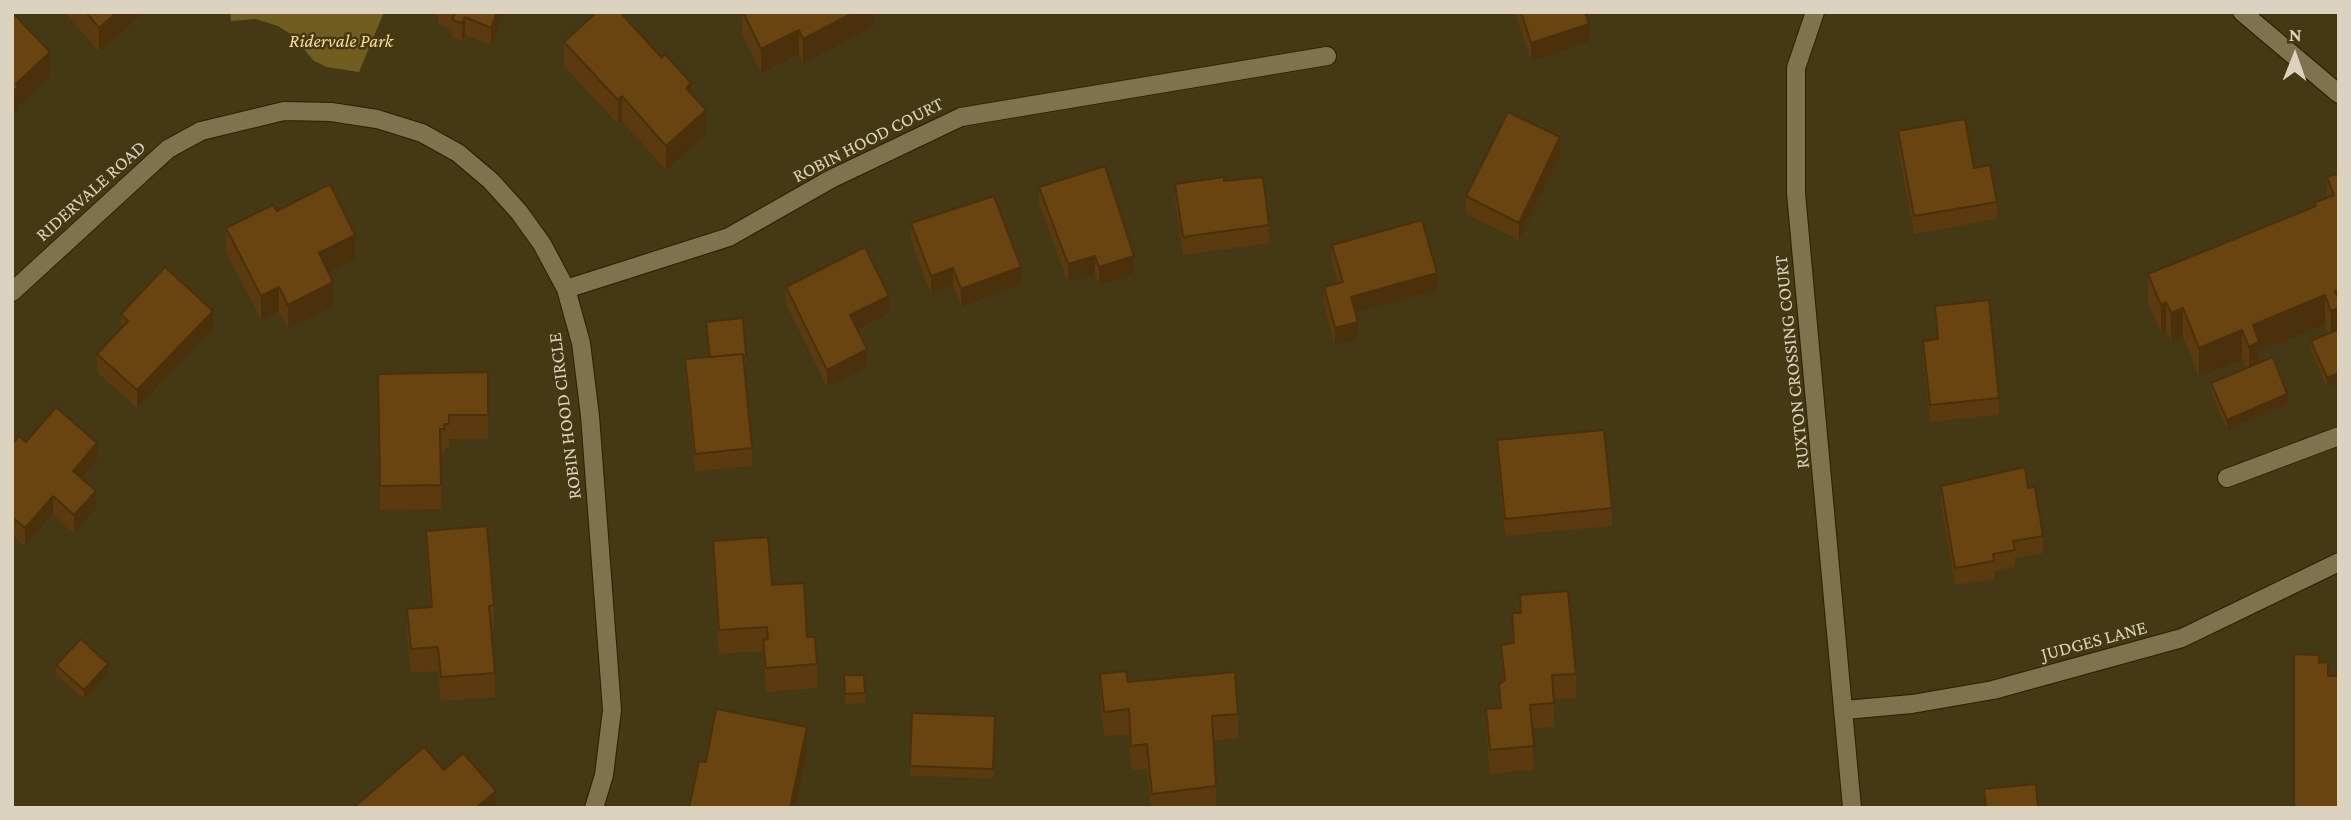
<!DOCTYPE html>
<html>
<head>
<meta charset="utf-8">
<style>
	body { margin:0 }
	#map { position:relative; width:2351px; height:820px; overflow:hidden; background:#453814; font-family:"Crimson Pro",serif }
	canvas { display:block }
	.frame { position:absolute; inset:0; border:14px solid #dbd3c0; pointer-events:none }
	.north { position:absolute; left:2260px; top:21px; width:70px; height:70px; -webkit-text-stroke:5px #453814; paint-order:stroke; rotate:1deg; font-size:19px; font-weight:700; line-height:28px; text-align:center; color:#dbd3c0 }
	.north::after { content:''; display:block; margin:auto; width:24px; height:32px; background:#dbd3c0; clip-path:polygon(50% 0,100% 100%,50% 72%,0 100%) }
</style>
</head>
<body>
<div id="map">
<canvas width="2351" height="820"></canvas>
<div class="frame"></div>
<div class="north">N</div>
</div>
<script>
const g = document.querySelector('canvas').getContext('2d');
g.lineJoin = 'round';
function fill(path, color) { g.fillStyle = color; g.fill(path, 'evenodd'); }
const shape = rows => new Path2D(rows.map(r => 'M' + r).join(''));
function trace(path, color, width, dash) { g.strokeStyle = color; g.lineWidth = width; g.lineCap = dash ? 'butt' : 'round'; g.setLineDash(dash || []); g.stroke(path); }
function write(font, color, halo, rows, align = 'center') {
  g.font = font + ' "Crimson Pro",serif'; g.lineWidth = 5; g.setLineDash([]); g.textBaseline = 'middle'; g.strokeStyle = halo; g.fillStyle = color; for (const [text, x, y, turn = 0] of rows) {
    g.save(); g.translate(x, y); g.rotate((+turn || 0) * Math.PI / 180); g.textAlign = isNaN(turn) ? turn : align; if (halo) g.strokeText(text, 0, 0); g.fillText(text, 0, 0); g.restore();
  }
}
fill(shape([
	[230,12,384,12,359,72,327,67,314,61,292,35,278,26,256,19,231,21]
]), '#725d20');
const lane = shape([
	[2242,12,2339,94],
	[2227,478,2339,436]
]);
const street = shape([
	[1815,12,1796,68,1796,193,1852,808],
	[566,289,729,237,831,179,961,117,1327,56],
	[12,292,168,149,201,131,284,111,331,112,377,119,422,133,458,153,491,181,519,212,542,244,566,289,581,343,590,416,612,710,604,775,594,808],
	[1845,710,1912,704,1993,690,2182,638,2339,562]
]);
trace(lane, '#2b1f00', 20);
trace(street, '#2b1f00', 20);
trace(lane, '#80724e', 18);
trace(street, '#80724e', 18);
fill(shape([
	[65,12,145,12,99,52],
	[438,12,504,12,491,45,465,35,462,41,452,37,452,30,438,24],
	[742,12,874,12,874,26,803,63,799,54,761,73,742,35],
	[1515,12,1585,12,1589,41,1531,61],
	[564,42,691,93,706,134,666,170,622,121,618,124,564,66],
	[1898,131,1974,168,1997,202,1997,219,1914,234,1898,148],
	[1560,155,1519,240,1466,214,1466,196],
	[2339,173,2339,382,2327,387,2311,350,2311,341,2328,333,2325,324,2259,351,2259,362,2287,404,2227,430,2211,392,2211,383,2246,368,2242,359,2199,377,2183,337,2171,342,2166,331,2161,334,2148,303,2148,274,2314,206,2314,203,2327,198,2327,177],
	[1224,181,1269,225,1269,243,1183,255,1175,202,1175,184],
	[1039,187,1134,273,1099,285,1095,273,1068,282,1039,204],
	[277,211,355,259,328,272,333,306,288,329,279,312,261,320,226,252,226,228],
	[911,223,1021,284,961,307,953,285,931,294,911,241],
	[1332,245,1437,290,1355,313,1358,339,1335,346,1324,305,1324,287,1338,283,1332,263],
	[786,287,889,313,857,329,867,367,827,387,786,304],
	[1935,306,1999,398,1999,415,1930,422,1923,358,1923,341,1937,339],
	[121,314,213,328,137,408,97,372,97,354,121,327],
	[706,322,746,356,746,366,744,366,752,448,752,466,695,471,685,377,685,359,709,357],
	[488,372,488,439,449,439,449,448,445,448,445,453,441,453,441,509,380,510,378,374],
	[1497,440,1612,508,1612,526,1505,536,1497,458],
	[26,442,97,460,81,478,96,508,74,533,53,514,25,546,12,535,12,444],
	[1941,486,2028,488,2043,536,2043,553,2015,558,2015,567,1994,571,1994,579,1955,585,1941,504],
	[426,531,494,605,494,630,491,630,495,673,495,697,441,701,438,671,411,673,407,634,407,609,430,607,426,555],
	[713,541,772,585,807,637,817,664,817,688,766,692,763,651,719,654,713,565],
	[1520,595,1576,674,1576,698,1554,699,1554,727,1532,729,1534,770,1490,774,1486,733,1486,709,1499,708,1499,685,1503,682,1501,645,1512,644,1512,613,1520,613],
	[56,665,108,673,84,699,56,675],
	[1100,674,1238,714,1238,738,1213,741,1216,786,1216,808,1151,808,1147,769,1131,770,1129,734,1104,736,1100,698],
	[844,675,865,693,865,703,845,704],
	[912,713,995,716,993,778,910,776]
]), '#5a3a0e');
fill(shape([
	[117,12,145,12,99,52,99,28],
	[497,12,504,12,491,45,491,28],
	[855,12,874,12,874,26,803,63,803,39],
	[465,17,465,35,462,41,462,23],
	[1589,24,1589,41,1531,61,1531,43],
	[799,30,799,54,761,73,761,49],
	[50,52,50,76,18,107,18,111,12,116,12,92,16,84],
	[691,83,691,107,686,88],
	[622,96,622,121,618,124,618,100],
	[706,110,706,134,666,170,666,146],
	[1560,137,1560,155,1519,240,1519,223],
	[355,235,355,259,319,277,319,253],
	[1095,256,1095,273,1068,282,1068,264],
	[1134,256,1134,273,1099,285,1099,267],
	[1021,267,1021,284,961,307,961,289],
	[953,268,953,285,931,294,931,276],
	[1437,273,1437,290,1351,314,1351,297],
	[333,282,333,306,288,329,288,305],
	[279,287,279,312,261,320,261,296],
	[2339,290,2339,337,2331,340,2331,311,2335,291],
	[2325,295,2325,324,2259,351,2259,371,2249,376,2249,347,2253,325],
	[889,296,889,313,850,333,850,315],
	[2166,302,2166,331,2161,334,2161,305],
	[2183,308,2183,337,2171,342,2171,313],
	[213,311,213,328,137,408,137,390],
	[1358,322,1358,339,1335,346,1335,328],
	[2242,330,2242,359,2199,377,2199,348],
	[867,349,867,367,827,387,827,370],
	[2339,373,2339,382,2327,387,2327,378],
	[2287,394,2287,404,2227,430,2227,420],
	[97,443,97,460,73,488,73,471],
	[96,491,96,508,74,533,74,515],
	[53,496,53,514,25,546,25,528],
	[14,583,14,607,12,609,12,585],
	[108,664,108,673,84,699,84,690],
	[807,727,807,751,795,808,790,808],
	[496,791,496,808,476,808]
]), '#4a300b');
const building = shape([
	[12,12,50,52,16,84,18,87,12,92,12,12],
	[86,12,117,12,99,28,86,12],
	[452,12,497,12,491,28,465,17,462,23,452,20,455,13,452,12],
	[597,12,620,12,662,58,665,54,691,83,686,88,706,110,666,146,622,96,618,100,564,42,597,12],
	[743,12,855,12,803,39,799,30,761,49,743,12],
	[1521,12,1585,12,1589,24,1531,43,1521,12],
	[1508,112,1560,137,1519,223,1466,196,1508,112],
	[1965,119,1974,168,1990,165,1997,202,1914,216,1898,131,1965,119],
	[1105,166,1134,256,1099,267,1095,256,1068,264,1039,187,1105,166],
	[2339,173,2339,290,2335,291,2339,300,2339,308,2331,311,2325,295,2253,325,2259,342,2249,347,2242,330,2199,348,2183,308,2171,313,2166,302,2161,305,2148,274,2316,206,2314,203,2334,195,2327,177,2339,173],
	[1224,177,1224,181,1263,177,1269,225,1183,237,1175,184,1224,177],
	[330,184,355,235,319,253,333,282,288,305,279,287,261,296,226,228,273,205,277,211,330,184],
	[994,196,1021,267,961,289,953,268,931,276,911,223,994,196],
	[1422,220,1437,273,1351,297,1358,322,1335,328,1324,287,1343,282,1332,245,1422,220],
	[865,247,889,296,850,315,867,349,827,370,786,287,865,247],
	[165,267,213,311,137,390,97,354,128,321,121,314,165,267],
	[1989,300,1999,398,1930,405,1923,341,1938,339,1935,306,1989,300],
	[743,318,746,356,743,357,743,354,710,357,706,322,743,318],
	[2339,329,2339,373,2327,378,2311,341,2339,329],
	[743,354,752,448,695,454,685,359,743,354],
	[2273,357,2287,394,2227,420,2211,383,2273,357],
	[488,372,488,415,449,415,449,424,444,424,445,429,440,429,441,485,380,486,378,374,488,372],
	[56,407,97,443,73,471,96,491,74,515,53,496,25,528,12,517,12,444,19,436,26,442,56,407],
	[1604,430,1612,508,1505,519,1497,440,1604,430],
	[2025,467,2028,488,2035,487,2043,536,2013,541,2015,550,1993,554,1994,561,1955,568,1941,486,2025,467],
	[487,526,494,605,489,606,495,673,441,677,438,647,411,649,407,609,432,607,426,531,487,526],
	[768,537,772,585,804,583,807,637,815,637,817,664,766,668,763,640,768,639,767,627,719,630,713,541,768,537],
	[1568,591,1576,674,1552,675,1554,703,1530,705,1534,746,1490,750,1486,709,1501,708,1499,685,1505,680,1501,645,1514,643,1512,613,1521,613,1520,595,1568,591],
	[81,639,108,664,84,690,56,665,81,639],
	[2294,654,2319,655,2319,663,2328,662,2328,676,2339,676,2339,808,2294,808,2294,654],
	[1126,671,1128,682,1235,672,1238,714,1212,716,1216,786,1152,794,1147,744,1131,746,1129,709,1104,712,1100,674,1126,671],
	[844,675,864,675,865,693,845,694,844,675],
	[716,709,807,727,790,808,689,808,699,761,706,762,716,709],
	[912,713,995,716,993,769,910,766,912,713],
	[424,747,444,770,463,753,496,791,476,808,353,808,424,747],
	[2036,784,2038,808,1986,808,1984,789,2036,784]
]);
fill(building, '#694410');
trace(building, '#4a300b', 2);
write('italic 19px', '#fbdf93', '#453814', [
	["Ridervale Park",341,41]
]);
write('19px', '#dbd3c0', '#453814', [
	["ROBIN HOOD COURT",868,140,-27],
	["RIDERVALE ROAD",91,191,-42],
	["RUXTON CROSSING COURT",1792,362,-96],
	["ROBIN HOOD CIRCLE",565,416,-97],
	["JUDGES LANE",2094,641,-15]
]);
</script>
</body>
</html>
